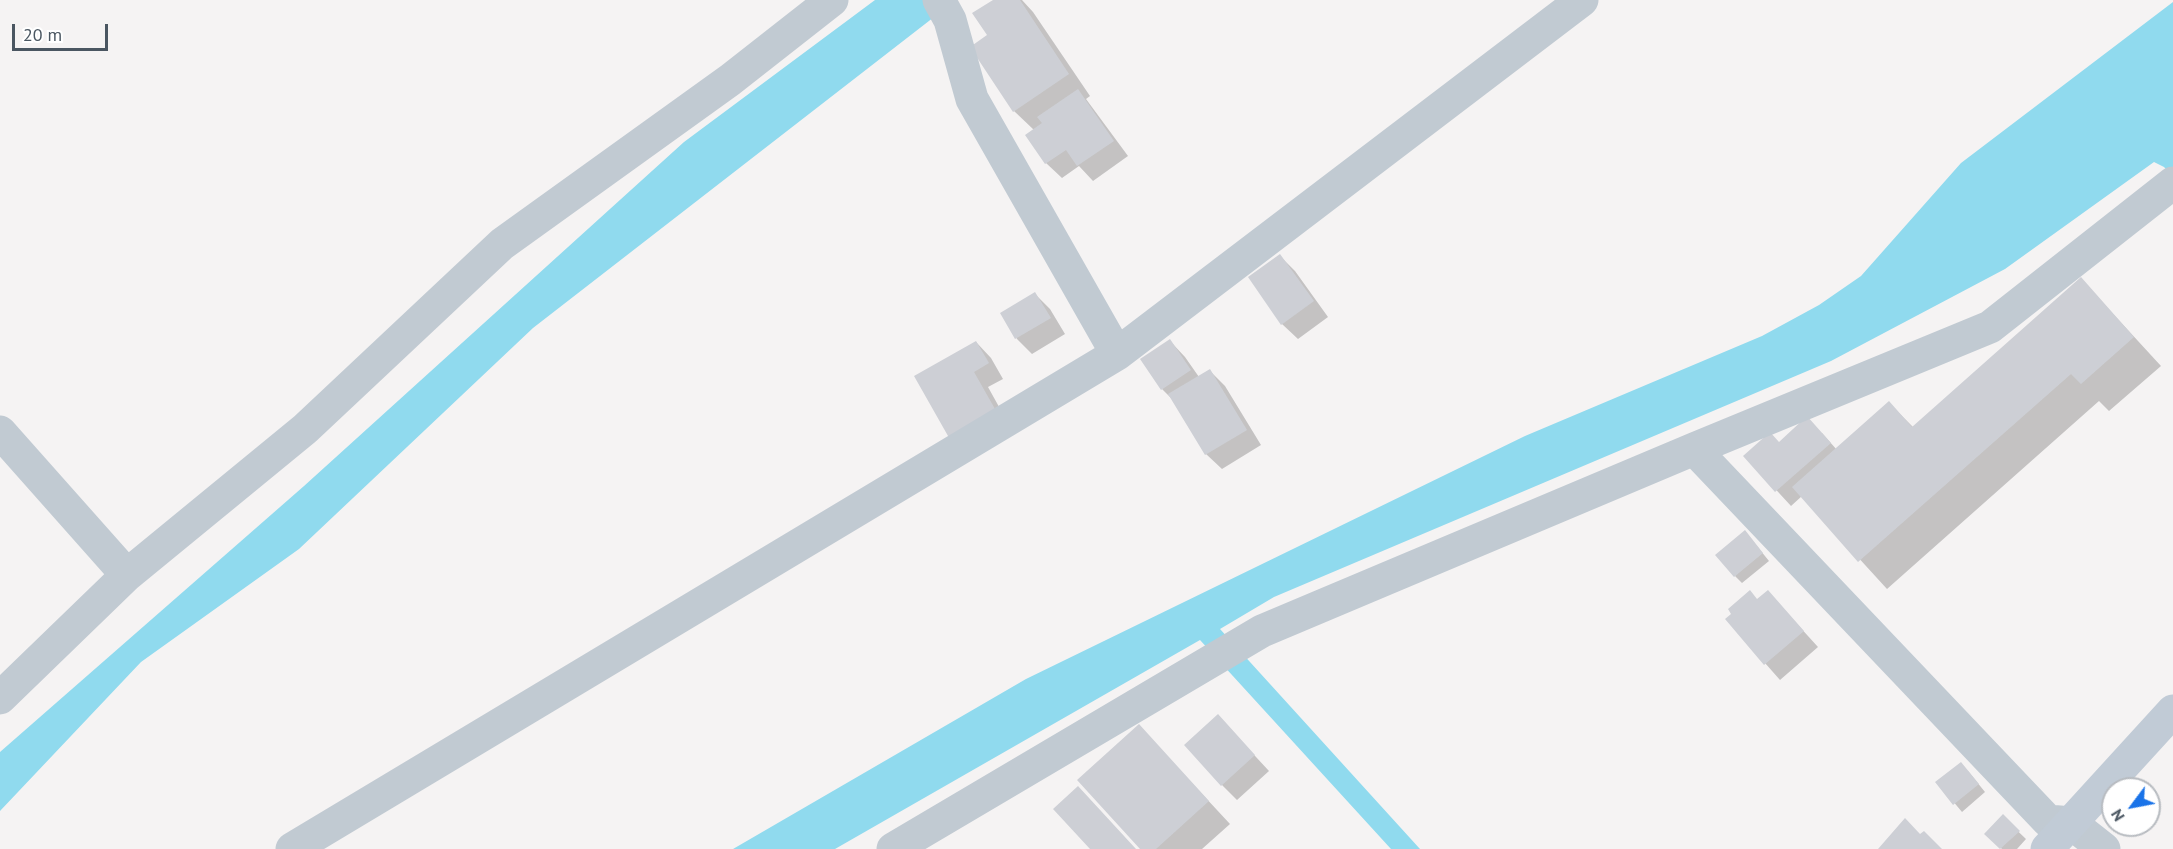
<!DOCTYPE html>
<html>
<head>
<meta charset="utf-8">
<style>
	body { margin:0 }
	#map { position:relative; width:2173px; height:849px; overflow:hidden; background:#f5f3f3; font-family:"PT Sans",sans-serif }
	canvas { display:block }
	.north { position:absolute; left:2101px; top:777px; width:60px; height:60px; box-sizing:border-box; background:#fff; border:2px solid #b7bbc0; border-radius:50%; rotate:238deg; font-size:16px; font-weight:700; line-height:24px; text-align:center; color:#4a5661 }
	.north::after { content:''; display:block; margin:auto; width:21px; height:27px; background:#1a73e8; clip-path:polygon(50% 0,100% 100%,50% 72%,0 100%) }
	.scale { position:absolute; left:12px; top:24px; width:96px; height:27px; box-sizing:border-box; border:3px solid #4a5661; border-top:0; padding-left:8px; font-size:18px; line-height:21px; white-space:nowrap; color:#4a5661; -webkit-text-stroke:4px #fff; paint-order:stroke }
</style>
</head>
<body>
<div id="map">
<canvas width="2173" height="849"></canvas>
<div class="north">N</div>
<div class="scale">20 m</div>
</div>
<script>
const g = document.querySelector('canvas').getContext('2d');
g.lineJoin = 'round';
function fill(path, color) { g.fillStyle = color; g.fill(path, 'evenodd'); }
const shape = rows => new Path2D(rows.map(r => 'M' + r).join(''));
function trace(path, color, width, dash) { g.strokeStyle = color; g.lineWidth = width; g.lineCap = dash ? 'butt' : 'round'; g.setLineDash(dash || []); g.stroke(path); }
fill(shape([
	[875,0,956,0,533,328,299,549,141,662,0,811,0,752,304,486,684,142],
	[2173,2,2173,177,2164,167,2154,162,2005,269,1831,361,1274,597,1220,629,1420,849,1391,849,1200,640,835,849,733,849,1026,679,1525,436,1762,336,1819,305,1861,276,1961,163]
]), '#90daee');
fill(shape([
	[995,0,1022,0,1033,12,1090,96,1086,99,1128,156,1093,181,1079,166,1062,178,1046,163,1034,130,1014,111,990,36],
	[1280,256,1295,271,1328,317,1298,339,1282,324],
	[2081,279,2161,366,2109,411,2099,401,1887,589,1802,496,1791,506,1745,456,1779,443,1822,433,1837,450,1889,403,1914,428],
	[1035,294,1050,309,1065,334,1032,354,1017,339,1002,314],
	[1170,341,1185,357,1199,377,1209,370,1225,386,1261,445,1222,469,1206,454,1174,401,1162,389],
	[976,342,991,358,1003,379,988,387,1013,432,954,442],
	[1752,540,1769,561,1742,583,1735,576],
	[1768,592,1818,647,1780,680,1727,620],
	[1218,716,1269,771,1237,800,1222,785],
	[1139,726,1230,824,1202,849,1142,849],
	[1968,771,1985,792,1962,812,1937,782],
	[2003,817,2026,839,2017,849,2002,849,1986,834]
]), '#0003');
fill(shape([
	[993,0,1020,0,1069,74,1013,112,970,47,987,35,972,13],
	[1078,89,1114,141,1077,166,1066,150,1045,164,1025,135,1042,123,1037,117],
	[1280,254,1314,301,1281,325,1248,277],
	[2081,277,2134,337,2081,384,2071,374,1858,562,1792,487,1889,401,1912,427],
	[1035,292,1051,318,1015,339,1000,313],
	[1170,339,1191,370,1161,390,1140,359],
	[976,341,989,363,974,372,999,416,952,443,914,376],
	[1210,369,1247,430,1205,455,1168,394],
	[1807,416,1831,443,1775,492,1743,456,1770,432,1779,442],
	[1745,530,1763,553,1734,577,1715,555],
	[1750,590,1757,599,1768,590,1804,631,1764,665,1725,619,1731,614,1728,609],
	[1218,714,1255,755,1221,786,1184,745],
	[1139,724,1209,801,1156,849,1140,849,1077,780],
	[1961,762,1979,784,1953,805,1935,782],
	[1078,786,1136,849,1090,849,1053,809],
	[2003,814,2020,831,2000,849,1984,834],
	[1905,818,1920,834,1924,831,1942,849,1878,849]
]), '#cdcfd5');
trace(shape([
	[939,0,950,20,972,99,1117,354],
	[0,432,127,575],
	[1694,449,2048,821,2071,823,2104,849],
	[0,698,127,575,305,429,502,244,730,80,832,0],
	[292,849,1117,354,1582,0],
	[893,849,1262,631,1694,449,1990,327,2173,183]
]), '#c1cad2', 33);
trace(shape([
	[2047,849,2173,711]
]), '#c1cbd6', 33);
</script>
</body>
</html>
